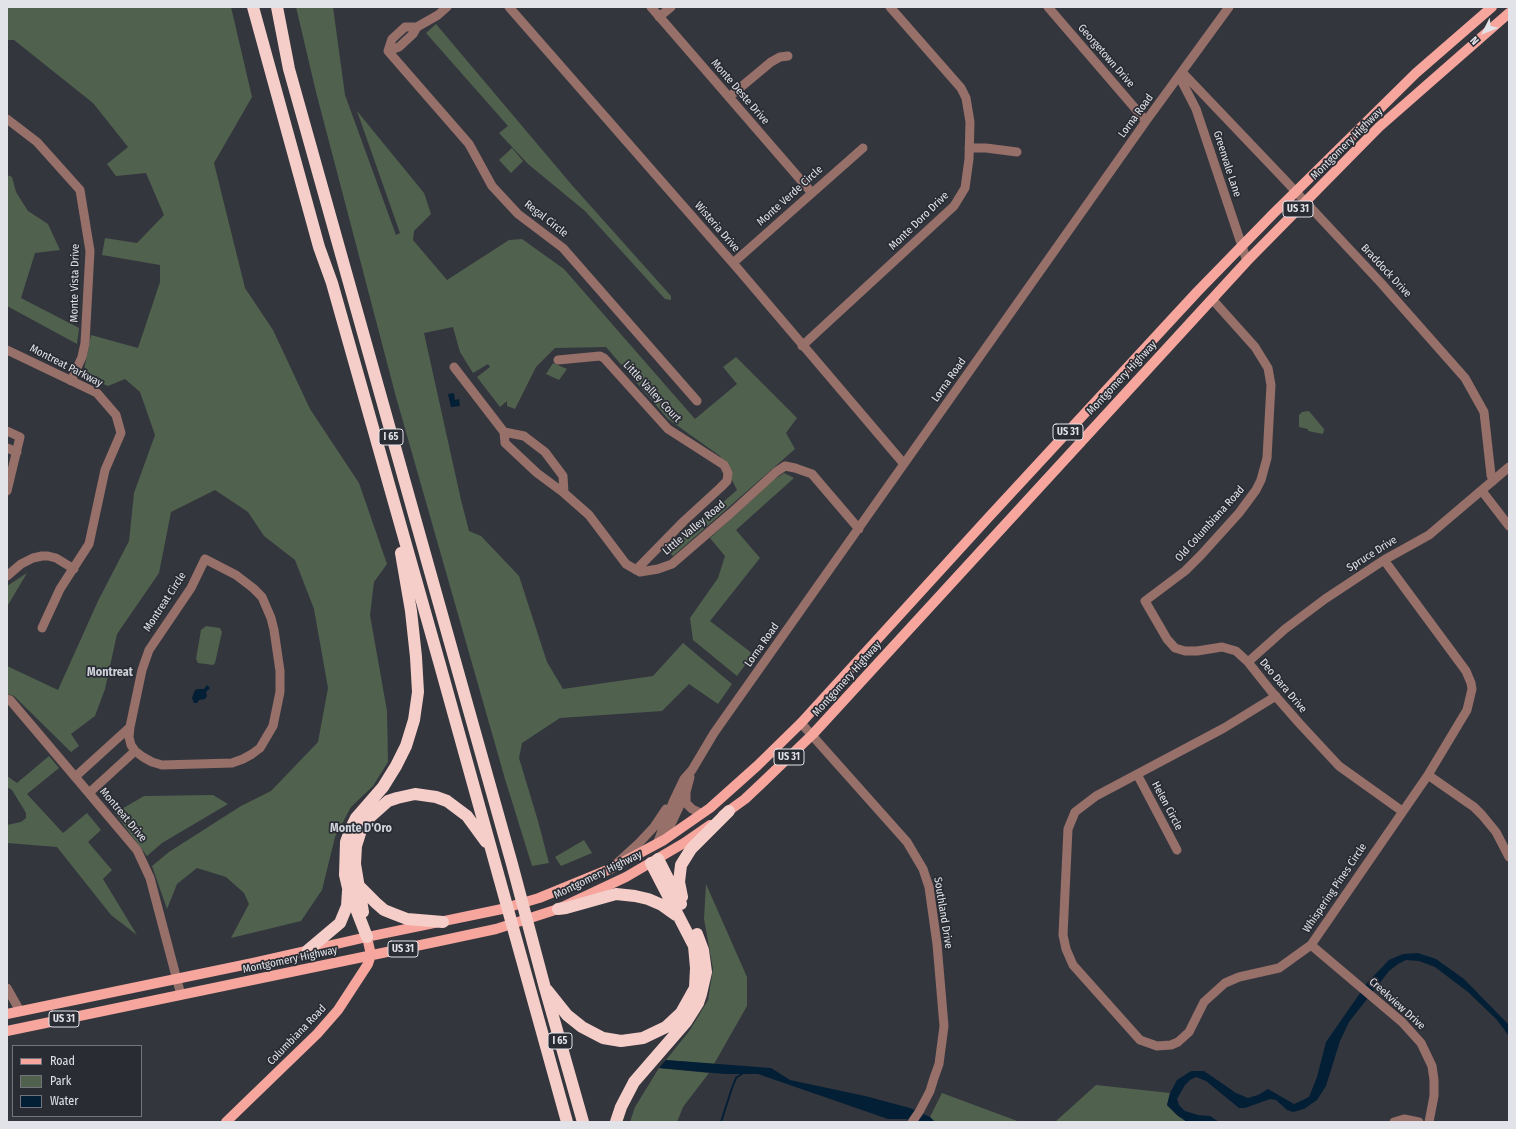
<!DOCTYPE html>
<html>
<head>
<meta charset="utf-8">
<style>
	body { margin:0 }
	#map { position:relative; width:1516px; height:1129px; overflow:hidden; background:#34363e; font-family:"Fira Sans Condensed",sans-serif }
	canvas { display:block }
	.frame { position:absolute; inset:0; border:8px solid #e2e3e8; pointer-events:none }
	.legend { position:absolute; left:12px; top:1045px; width:130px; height:72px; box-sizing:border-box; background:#2a2c34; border:1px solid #74757c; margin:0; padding:5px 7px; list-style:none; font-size:12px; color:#e2e3e8 }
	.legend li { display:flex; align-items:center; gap:8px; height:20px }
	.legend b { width:20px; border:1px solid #74757c }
	.north { position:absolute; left:1464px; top:12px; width:40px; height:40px; -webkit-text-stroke:3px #2a2c34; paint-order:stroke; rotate:228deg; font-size:11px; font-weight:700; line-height:16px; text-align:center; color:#e2e3e8 }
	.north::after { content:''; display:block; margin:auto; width:14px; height:18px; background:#e2e3e8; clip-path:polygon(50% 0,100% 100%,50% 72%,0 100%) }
</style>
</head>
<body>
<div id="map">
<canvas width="1516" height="1129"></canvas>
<div class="frame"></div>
<ul class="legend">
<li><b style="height:5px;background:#f7a69d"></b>Road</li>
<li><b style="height:11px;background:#50614e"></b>Park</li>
<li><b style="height:11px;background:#031f35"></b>Water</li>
</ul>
<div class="north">N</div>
</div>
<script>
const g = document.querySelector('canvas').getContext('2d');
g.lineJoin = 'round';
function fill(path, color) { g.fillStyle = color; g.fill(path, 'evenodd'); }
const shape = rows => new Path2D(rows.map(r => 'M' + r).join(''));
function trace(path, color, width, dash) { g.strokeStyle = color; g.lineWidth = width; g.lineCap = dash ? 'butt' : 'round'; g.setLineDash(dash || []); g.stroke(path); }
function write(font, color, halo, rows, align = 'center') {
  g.font = font + ' "Fira Sans Condensed",sans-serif'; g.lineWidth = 3.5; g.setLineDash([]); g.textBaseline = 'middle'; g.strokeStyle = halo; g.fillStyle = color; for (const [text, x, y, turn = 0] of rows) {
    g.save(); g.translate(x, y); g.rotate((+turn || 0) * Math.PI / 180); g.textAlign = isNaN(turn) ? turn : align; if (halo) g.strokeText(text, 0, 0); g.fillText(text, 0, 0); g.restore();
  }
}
fill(shape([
	[7,7,231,7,252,97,214,163,245,288,273,330,310,409,359,483,387,564,374,582,370,615,387,711,388,762,373,786,351,807,335,837,322,890,301,921,231,938,249,904,244,893,226,877,197,868,177,884,167,909,152,866,169,852,241,806,271,791,318,742,328,688,314,609,295,560,264,536,248,512,215,490,171,512,159,573,117,634,105,689,95,716,71,734,79,746,71,752,14,696,7,694,7,666,58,690,98,601,129,541,134,493,155,435,140,392,125,379,108,386,83,375,91,335,138,348,160,282,160,265,102,255,105,238,137,243,164,215,146,173,116,176,107,164,128,147,93,103,14,40,7,40],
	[296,7,333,7,345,95,396,235,400,233,357,111,424,193,431,214,414,231,413,240,447,280,509,240,522,239,564,269,695,419,737,384,723,367,736,357,797,418,786,433,795,449,673,556,667,551,737,490,720,456,668,419,606,347,555,348,536,367,515,409,507,406,507,401,500,407,477,377,490,367,488,364,473,373,460,352,453,327,424,333,461,500,469,531,481,536,519,576,547,662,563,689,653,676,683,643,732,684,718,704,689,684,662,711,560,718,522,743,519,758,538,821,549,863,532,866,505,779,396,397,316,92],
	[436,24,571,184,671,296,671,300,665,299,585,211,528,164,499,133,508,126,426,33],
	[512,148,523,161,511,173,499,160],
	[7,175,12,177,16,192,28,211,48,224,60,250,35,253,21,298,79,328,77,344,7,306],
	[553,363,567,369,559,380,546,374],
	[1309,411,1324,429,1323,434,1308,431,1308,429,1299,427,1299,415,1302,412],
	[784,473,794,478,736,530,760,558,710,621,753,654,737,676,693,640,690,618,718,578,725,556,710,538,772,481],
	[27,573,8,605,7,608,7,586],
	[206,626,220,628,222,632,215,663,213,665,198,663,196,659,201,630],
	[49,756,59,768,27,794,63,833,87,813,101,830,88,842,112,870,103,879,137,935,111,915,57,847,7,843,7,825,21,822,26,818,26,813,12,790,7,787,7,776,17,783],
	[213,795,228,804,162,843,147,856,115,813,144,796],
	[584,840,592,853,561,866,555,857],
	[706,884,747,977,747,1006,714,1064,666,1060,690,1030,708,1000,713,969,704,919],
	[659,1068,709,1073,683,1107,677,1122,630,1122,635,1107],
	[1096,1085,1170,1093,1167,1105,1178,1116,1187,1122,1055,1122],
	[942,1093,1020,1122,935,1122,930,1117]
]), '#50614e');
fill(shape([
	[454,393,455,400,459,399,460,406,451,407,448,394],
	[207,685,210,688,206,692,207,696,205,699,199,700,197,703,194,703,192,698,195,690,198,689,204,689],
	[1418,953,1436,959,1464,979,1508,1024,1509,1036,1497,1020,1468,992,1435,967,1419,961,1406,960,1398,964,1389,971,1349,1022,1340,1041,1326,1086,1317,1100,1304,1109,1293,1112,1287,1110,1276,1100,1270,1099,1245,1108,1239,1108,1206,1081,1196,1077,1190,1080,1185,1085,1177,1099,1179,1105,1185,1111,1198,1115,1210,1116,1219,1122,1187,1122,1177,1115,1167,1105,1170,1093,1177,1080,1191,1071,1204,1071,1236,1093,1248,1098,1258,1095,1268,1089,1294,1104,1309,1097,1317,1077,1326,1042,1367,983,1389,960,1403,954],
	[666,1060,771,1068,790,1080,865,1096,910,1108,930,1117,935,1122,913,1122,906,1119,888,1119,758,1074,725,1074,659,1068]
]), '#031f35');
trace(shape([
	[721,1122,732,1088,736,1078,743,1073]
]), '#031f35', 2);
trace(shape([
	[509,7,739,270,904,464],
	[651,7,812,193],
	[1048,7,1146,121],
	[659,17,671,7],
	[417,27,413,34,399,47,388,51,392,39,405,27,417,27,438,15,447,7],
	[388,51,469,144,492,186,518,214,563,248,697,401],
	[1182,72,1284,179,1381,283,1465,378,1484,412,1491,475,1493,481],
	[1179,76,1196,109,1247,261],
	[729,97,771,62,780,57,788,56],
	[7,119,37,142,80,190,90,251,85,343,82,357,71,381],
	[969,148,986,148,1017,152],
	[733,263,863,148],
	[1212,299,1255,347,1268,368,1271,385,1267,458,1261,480,1256,490,1239,513,1201,555,1185,571,1145,601,1167,639,1175,648,1185,651,1197,651,1222,647,1236,651,1248,662,1271,691,1300,724,1339,766,1402,811],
	[802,346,954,206,965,188,969,159,970,122,966,98,961,88,890,7],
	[7,350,97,393,116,415,121,433,105,470,89,544,60,589,42,628],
	[558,360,600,356,604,358,668,429,724,465,728,473,727,481,720,488,684,521,636,570],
	[454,367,504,432,505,443,537,473,564,493,589,515,626,564,640,572,658,569,672,564,731,513,776,472,785,466,795,468,812,474,859,529],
	[7,431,20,437,7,491],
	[504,432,524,436,545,452,563,476,564,493],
	[7,448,17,452],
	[1482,491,1509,526],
	[205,559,236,575,253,588,262,597,271,618,274,630,280,671,280,692,273,726,260,748,252,754,243,759,232,763,162,765,152,762,143,757,135,751,131,745,129,737,130,727,142,670,149,650,191,588,205,559],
	[7,576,21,564,33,558,42,556,48,556,56,558,74,569],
	[1248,662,1285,629,1325,599,1384,560,1429,535,1509,467],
	[1276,696,1224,728,1096,796,1075,812,1068,829,1063,935,1066,949,1073,965,1140,1040,1157,1046,1171,1045,1178,1042,1189,1032,1204,1002,1225,983,1239,977,1279,968,1311,945,1428,775,1467,710,1472,689,1471,683,1466,671,1384,560],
	[7,699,10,700,38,733,137,850,150,878,181,995],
	[801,723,907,842,923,869,929,887,937,944,944,1026,939,1064,934,1078,930,1091,919,1112,912,1122],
	[1137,774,1177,850],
	[1428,775,1474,807,1482,815,1496,832,1509,857],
	[75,777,130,727],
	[89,793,135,751],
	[686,793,686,803,692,809,701,813],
	[665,837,686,792,690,777],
	[657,844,673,802,684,779,692,770,714,733,1146,121,1229,7],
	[617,863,639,843,654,827,666,809],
	[1311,945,1402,1022,1421,1043,1432,1066,1434,1080,1434,1096,1429,1122],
	[7,988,20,1011],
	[1394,1122,1404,1119,1419,1122]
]), '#97706a', 9);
trace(shape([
	[723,815,745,799,762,783,813,734,1247,261,1379,127,1509,13],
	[7,1014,253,963,367,937,502,909,539,898,610,869,664,840,710,808,757,766,801,723,988,518,1197,292,1273,214,1416,73,1492,7],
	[7,1031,435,942,496,929,521,921,558,909,626,877,684,843,710,825],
	[226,1122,317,1034,338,1010,368,964,371,955,367,937]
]), '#f7a69d', 10);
trace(shape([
	[253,7,319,247,332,283,440,665,567,1122],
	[277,7,289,69,512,864,545,988,583,1122],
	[658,859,681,904],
	[360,887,376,903,384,910,394,914,407,919,443,922],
	[682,897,679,882,681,865,691,849,729,811],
	[558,909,566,908,616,894,635,896,648,899,662,905,676,915],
	[363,912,355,864,356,846,362,827,370,817,388,801,397,798,415,794,436,797,447,801,467,816,486,842],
	[367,937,348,888,345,875,346,842,351,828,356,818,383,787,396,766,406,746,414,720,418,692,416,657,411,611,401,553],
	[308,950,340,923,347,906,348,891],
	[547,990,567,1015,582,1027,603,1038,621,1041,643,1038,666,1027,681,1013,695,988,696,968,694,946,651,863],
	[616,1122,621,1107,634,1082,686,1022,698,1003,701,994,706,972,703,950,697,934]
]), '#f6cec9', 12);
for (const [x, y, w] of [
	[1298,209,30],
	[1068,432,30],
	[391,437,24],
	[789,757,30],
	[403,949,30],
	[64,1019,30],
	[560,1041,24]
]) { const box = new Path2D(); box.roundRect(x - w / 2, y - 8, w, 16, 3); g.fillStyle = '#2a2c34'; g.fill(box); trace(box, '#e2e3e8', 1); }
write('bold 10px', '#e2e3e8', null, [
	["US 31",1298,209],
	["US 31",1068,432],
	["I 65",391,437],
	["US 31",789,757],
	["US 31",403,949],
	["US 31",64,1019],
	["I 65",560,1041]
]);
write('11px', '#e2e3e8', '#2a2c34', [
	["Georgetown Drive",1106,56,49],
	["Monte Deste Drive",740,92,49],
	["Lorna Road",1136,116,-54],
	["Montgomery Highway",1347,144,-45],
	["Greenvale Lane",1227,164,72],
	["Monte Verde Circle",790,196,-42],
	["Regal Circle",546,219,38],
	["Monte Doro Drive",919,221,-44],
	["Wisteria Drive",717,227,49],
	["Braddock Drive",1386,271,47],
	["Monte Vista Drive",75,283,-89],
	["Montreat Parkway",66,366,27],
	["Montgomery Highway",1122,378,-47],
	["Lorna Road",949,380,-55],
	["Little Valley Court",652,392,47],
	["Old Columbiana Road",1210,524,-48],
	["Little Valley Road",694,528,-40],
	["Spruce Drive",1372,554,-32],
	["Montreat Circle",165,602,-57],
	["Lorna Road",762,645,-55],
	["Montgomery Highway",847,679,-48],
	["Deo Dara Drive",1283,686,50],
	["Helen Circle",1167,806,62],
	["Montreat Drive",123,815,50],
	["Montgomery Highway",598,875,-26],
	["Whispering Pines Circle",1335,888,-56],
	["Southland Drive",943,913,81],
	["Montgomery Highway",290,960,-12],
	["Creekview Drive",1397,1004,42],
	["Columbiana Road",297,1035,-46]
]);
write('bold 12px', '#ced0da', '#2a2c34', [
	["Montreat",110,673],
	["Monte D'Oro",361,829]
]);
</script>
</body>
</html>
